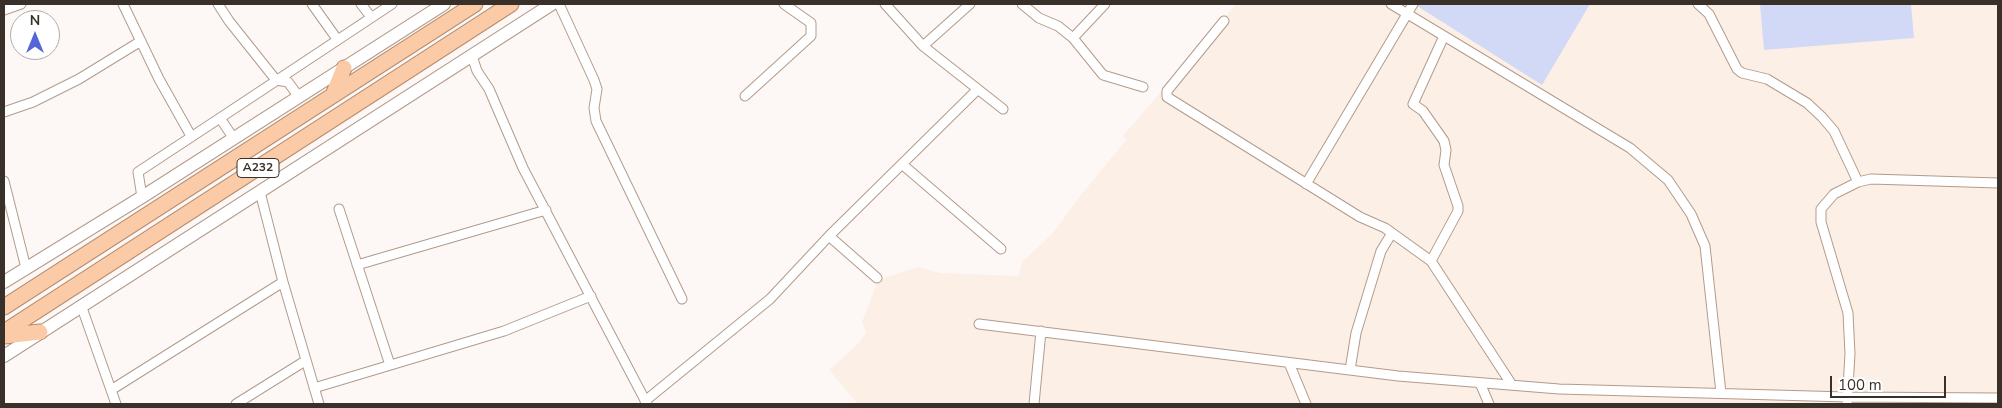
<!DOCTYPE html>
<html>
<head>
<meta charset="utf-8">
<style>
	body { margin:0 }
	#map { position:relative; width:2002px; height:408px; overflow:hidden; background:#fdf8f5; font-family:"Nunito Sans",sans-serif }
	canvas { display:block }
	.frame { position:absolute; inset:0; border:5px solid #393029; pointer-events:none }
	.north { position:absolute; left:10px; top:10px; width:50px; height:50px; box-sizing:border-box; background:#fff; border:1px solid #b0aca9; border-radius:50%; rotate:0deg; font-size:14px; font-weight:700; line-height:20px; text-align:center; color:#393029 }
	.north::after { content:''; display:block; margin:auto; width:18px; height:22px; background:#5464da; clip-path:polygon(50% 0,100% 100%,50% 72%,0 100%) }
	.scale { position:absolute; left:1830px; top:376px; width:116px; height:22px; box-sizing:border-box; border:2px solid #393029; border-top:0; padding-left:6px; font-size:15px; line-height:18px; white-space:nowrap; color:#393029; -webkit-text-stroke:4px #fff; paint-order:stroke }
</style>
</head>
<body>
<div id="map">
<canvas width="2002" height="408"></canvas>
<div class="frame"></div>
<div class="north">N</div>
<div class="scale">100 m</div>
</div>
<script>
const g = document.querySelector('canvas').getContext('2d');
g.lineJoin = 'round';
function fill(path, color) { g.fillStyle = color; g.fill(path, 'evenodd'); }
const shape = rows => new Path2D(rows.map(r => 'M' + r).join(''));
function trace(path, color, width, dash) { g.strokeStyle = color; g.lineWidth = width; g.lineCap = dash ? 'butt' : 'round'; g.setLineDash(dash || []); g.stroke(path); }
function write(font, color, halo, rows, align = 'center') {
  g.font = font + ' "Nunito Sans",sans-serif'; g.lineWidth = 4; g.setLineDash([]); g.textBaseline = 'middle'; g.strokeStyle = halo; g.fillStyle = color; for (const [text, x, y, turn = 0] of rows) {
    g.save(); g.translate(x, y); g.rotate((+turn || 0) * Math.PI / 180); g.textAlign = isNaN(turn) ? turn : align; if (halo) g.strokeText(text, 0, 0); g.fillText(text, 0, 0); g.restore();
  }
}
fill(shape([
	[1236,4,1998,4,1998,404,858,404,829,370,859,343,866,332,862,322,877,283,884,278,918,267,940,273,1019,276,1022,262,1053,233,1081,195,1127,139,1123,136]
]), '#fcefe6');
fill(shape([
	[1414,4,1590,4,1542,85],
	[1760,4,1911,4,1914,38,1764,50]
]), '#d1d9f6');
const minor = shape([
	[123,4,159,79,191,136],
	[218,4,229,21,276,80,288,82,299,97],
	[312,4,337,39],
	[361,4,371,17],
	[559,4,594,80,597,89,594,108,596,121,682,299],
	[885,4,923,46,1003,109],
	[1022,4,1039,18,1058,26,1073,38,1103,75,1143,87],
	[1391,4,1630,148,1668,180,1691,214,1705,246,1721,393],
	[1698,4,1709,14,1737,69,1742,73,1767,79,1807,103,1822,117,1834,131,1858,182],
	[4,10,21,4],
	[1224,21,1167,91,1167,97,1360,217,1385,228,1431,261,1512,385],
	[1073,38,1105,4],
	[923,46,970,4],
	[472,56,477,71,489,89,523,168,647,404],
	[745,96,811,36,811,23,784,4],
	[4,112,33,102,79,79,141,41],
	[234,139,220,118,392,4],
	[903,165,1001,249],
	[4,181,26,268],
	[1306,184,1413,4],
	[260,192,283,282,319,404],
	[142,197,138,172,220,118],
	[339,209,390,365],
	[829,236,877,278],
	[1431,261,1458,211,1458,206,1444,165,1446,150,1444,141,1423,111,1413,104,1444,36],
	[357,265,546,210],
	[81,305,116,404],
	[979,324,1398,376,1559,389,1847,397,1998,398],
	[1289,363,1306,404],
	[1350,370,1356,333,1381,251,1392,233],
	[1480,383,1489,404],
	[314,388,504,331,591,296],
	[111,390,283,282],
	[645,401,770,299,829,236,977,90],
	[236,404,305,361],
	[1034,404,1041,331],
	[1847,404,1850,354,1848,313,1821,222,1821,209,1834,194,1858,182,1871,179,1998,183]
]);
const secondary = shape([
	[4,282,142,197,444,4],
	[4,356,552,4]
]);
const trunk = shape([
	[333,95,344,68],
	[4,307,475,4],
	[4,332,511,4],
	[4,336,40,332]
]);
trace(minor, '#b29b8b', 11);
trace(secondary, '#b29b8b', 14);
trace(trunk, '#b68c6e', 17);
trace(minor, '#fff', 9);
trace(secondary, '#fff', 12);
trace(trunk, '#fbcba8', 15);
for (const [x, y, w] of [
	[258,168,42]
]) { const box = new Path2D(); box.roundRect(x - w / 2, y - 9.5, w, 19, 4); g.fillStyle = '#fff'; g.fill(box); trace(box, '#393029', 1); }
write('bold 12px', '#393029', null, [
	["A232",258,168]
]);
</script>
</body>
</html>
